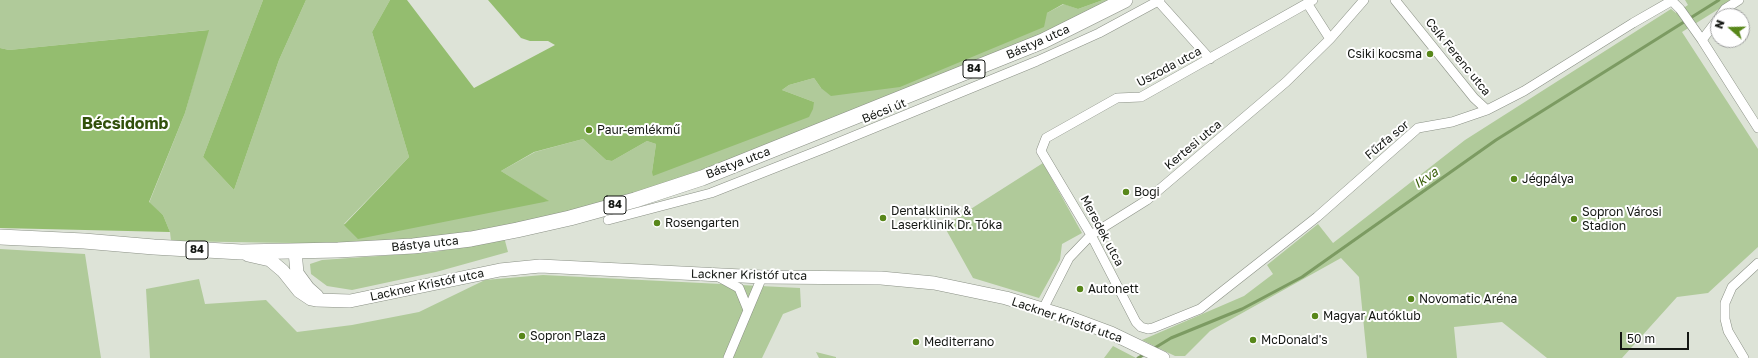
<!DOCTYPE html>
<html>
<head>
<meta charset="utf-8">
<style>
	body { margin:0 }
	#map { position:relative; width:1758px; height:358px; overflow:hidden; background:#dde3d7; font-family:"Golos Text",sans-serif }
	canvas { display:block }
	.north { position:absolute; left:1710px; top:8px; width:40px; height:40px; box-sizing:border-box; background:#fff; border:1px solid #a1a2a1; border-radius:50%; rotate:290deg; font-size:11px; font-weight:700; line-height:16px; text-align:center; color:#141713 }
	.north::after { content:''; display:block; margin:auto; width:14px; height:18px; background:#58871a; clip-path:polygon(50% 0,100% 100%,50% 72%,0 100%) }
	.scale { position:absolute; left:1620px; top:332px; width:69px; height:18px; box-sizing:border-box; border:2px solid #141713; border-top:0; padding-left:5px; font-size:12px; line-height:14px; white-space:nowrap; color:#141713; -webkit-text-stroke:3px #fff; paint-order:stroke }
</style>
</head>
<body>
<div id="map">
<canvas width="1758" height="358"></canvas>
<div class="north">N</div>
<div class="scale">50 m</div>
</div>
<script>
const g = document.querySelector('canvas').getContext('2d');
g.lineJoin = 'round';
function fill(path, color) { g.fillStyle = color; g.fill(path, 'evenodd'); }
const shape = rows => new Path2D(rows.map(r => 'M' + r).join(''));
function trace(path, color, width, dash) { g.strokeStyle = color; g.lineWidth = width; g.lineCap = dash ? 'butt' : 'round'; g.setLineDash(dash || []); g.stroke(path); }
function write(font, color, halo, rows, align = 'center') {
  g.font = font + ' "Golos Text",sans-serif'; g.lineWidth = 4; g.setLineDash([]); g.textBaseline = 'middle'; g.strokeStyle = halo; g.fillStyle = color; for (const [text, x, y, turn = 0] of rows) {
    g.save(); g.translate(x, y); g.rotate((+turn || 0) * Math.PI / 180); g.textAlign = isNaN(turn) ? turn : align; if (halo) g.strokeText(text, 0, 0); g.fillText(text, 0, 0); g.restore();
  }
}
fill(shape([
	[0,0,263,0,203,157,234,190,279,60,306,0,390,0,372,32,409,157,344,224,548,201,501,171,535,152,583,139,606,160,612,161,647,141,656,144,652,172,814,102,782,90,789,85,814,78,821,88,1047,13,1064,4,1078,9,1103,0,1115,0,1023,45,698,173,632,194,559,215,487,230,421,238,350,244,171,241,170,232,163,215,149,203,185,113,208,30,9,50,0,48],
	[1685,0,1733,0,1682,32,1758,149,1758,247,1708,293,1677,297,1622,358,1547,358,1502,322,1454,327,1457,358,1367,358,1359,277,1341,258,1210,331,1185,356,1175,356,1142,340,1244,296,1273,274,1267,265,1318,224,1333,243,1465,140,1671,9,1676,13,1688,5],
	[1043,163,1082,233,1062,244,1060,260,1039,298,973,278,944,226],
	[504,237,508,252,436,272,352,290,327,286,311,274,310,264,322,260,435,252],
	[0,249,85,254,101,358,0,358],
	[543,275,800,288,801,307,783,314,762,358,150,358,146,289,199,279,205,304,266,300,297,332,352,325,419,312,485,280],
	[1113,346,1136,358,1104,358],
	[816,352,836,357,836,358,819,358]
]), '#b0ca9a');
fill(shape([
	[263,0,306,0,279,60,234,190,203,157],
	[390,0,407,0,474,88,555,45,548,41,530,41,521,38,488,0,1103,0,1078,9,1063,4,1047,13,1044,27,900,87,831,96,821,88,814,78,789,85,782,90,814,102,813,109,809,117,653,176,652,172,656,144,647,141,612,161,606,160,583,139,534,152,501,171,549,201,358,239,344,225,409,157,372,32],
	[209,30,185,113,149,202,163,215,170,232,0,228,0,48,9,50]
]), '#94bd6f');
trace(shape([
	[1153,349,1171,338,1242,309,1302,277,1496,140,1719,0],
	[1138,358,1145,354]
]), '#7c9b62', 3);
const street = shape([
	[1313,0,1141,97,1117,98,1046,138,1041,151,1091,235,1136,322,1141,327,1148,329,1153,328,1200,309,1317,217,1418,128,1452,122,1487,110,1524,91,1633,23,1673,0],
	[1395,0,1474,98,1487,110],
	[1158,1,1210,59],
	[1672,1,1680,9,1702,40,1758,128],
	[1307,3,1330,39],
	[1720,16,1725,9,1739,0],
	[1702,40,1718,19],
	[608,220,711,193,825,148,1037,61,1099,33,1160,0],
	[719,277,739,288,748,310],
	[1043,309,1069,258,1091,235,1147,200,1286,82,1330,39,1364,0],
	[728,358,762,277],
	[1744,358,1728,331,1725,319,1725,303,1732,287,1758,263]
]);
const secondary = shape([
	[295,251,297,273,308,288,317,296],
	[248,255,270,260,283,271,299,291,311,299,316,300,350,301,500,270,540,266,762,277,881,278,934,283,1006,298,1068,317,1111,333,1163,358]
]);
const primary = shape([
	[0,237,84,241,154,247,241,252,338,250,413,246,471,239,517,230,570,218,635,200,702,178,1043,41,1125,0]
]);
trace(street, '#8b9186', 10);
trace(secondary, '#8b9186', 14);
trace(primary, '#8b9186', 16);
trace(street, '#fff', 9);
trace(secondary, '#fff', 13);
trace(primary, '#fff', 15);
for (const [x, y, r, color] of [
	[1430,54,4,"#58871a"],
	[589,130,4,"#58871a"],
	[1514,179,4,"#58871a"],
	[1126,192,4,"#58871a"],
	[883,218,4,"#58871a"],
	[1574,219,4,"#58871a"],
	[657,223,4,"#58871a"],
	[1080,289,4,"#58871a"],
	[1411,299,4,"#58871a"],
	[1315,316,4,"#58871a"],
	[522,336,4,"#58871a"],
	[1253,340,4,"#58871a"],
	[916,342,4,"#58871a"]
]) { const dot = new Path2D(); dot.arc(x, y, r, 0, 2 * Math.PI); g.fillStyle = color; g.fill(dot); trace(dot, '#fff', 1.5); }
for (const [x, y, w] of [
	[974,69,22],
	[615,205,22],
	[197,250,22]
]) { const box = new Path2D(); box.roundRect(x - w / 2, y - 9, w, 18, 3); g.fillStyle = '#fff'; g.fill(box); trace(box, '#141713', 1); }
write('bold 11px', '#141713', null, [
	["84",974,69],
	["84",615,205],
	["84",197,250]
]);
write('12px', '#141713', '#fff', [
	["Bástya utca",1038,42,-24],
	["Csík Ferenc utca",1458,57,51],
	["Uszoda utca",1169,67,-28],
	["Bécsi út",884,111,-22],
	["Fűzfa sor",1387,140,-40],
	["Kertesi utca",1193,145,-40],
	["Bástya utca",738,163,-21],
	["Meredek utca",1102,231,62],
	["Bástya utca",425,244,-6],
	["Lackner Kristóf utca",749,275,1],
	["Lackner Kristóf utca",427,285,-12],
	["Lackner Kristóf utca",1067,320,19]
]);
write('12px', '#141713', '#fff', [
	["Csiki kocsma",1422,54,"right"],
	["Paur-emlékmű",597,130],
	["Jégpálya",1522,179],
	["Bogi",1134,192],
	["Dentalklinik &",891,211],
	["Laserklinik Dr. Tóka",891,225],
	["Sopron Városi",1582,212],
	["Stadion",1582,226],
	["Rosengarten",665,223],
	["Autonett",1088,289],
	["Novomatic Aréna",1419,299],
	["Magyar Autóklub",1323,316],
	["Sopron Plaza",530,336],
	["McDonald's",1261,340],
	["Mediterrano",924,342]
], 'left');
write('italic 13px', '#3a5e09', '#fff', [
	["Ikva",1426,178,-35]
]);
write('bold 16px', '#32500b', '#fff', [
	["Bécsidomb",125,124]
]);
</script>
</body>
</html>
